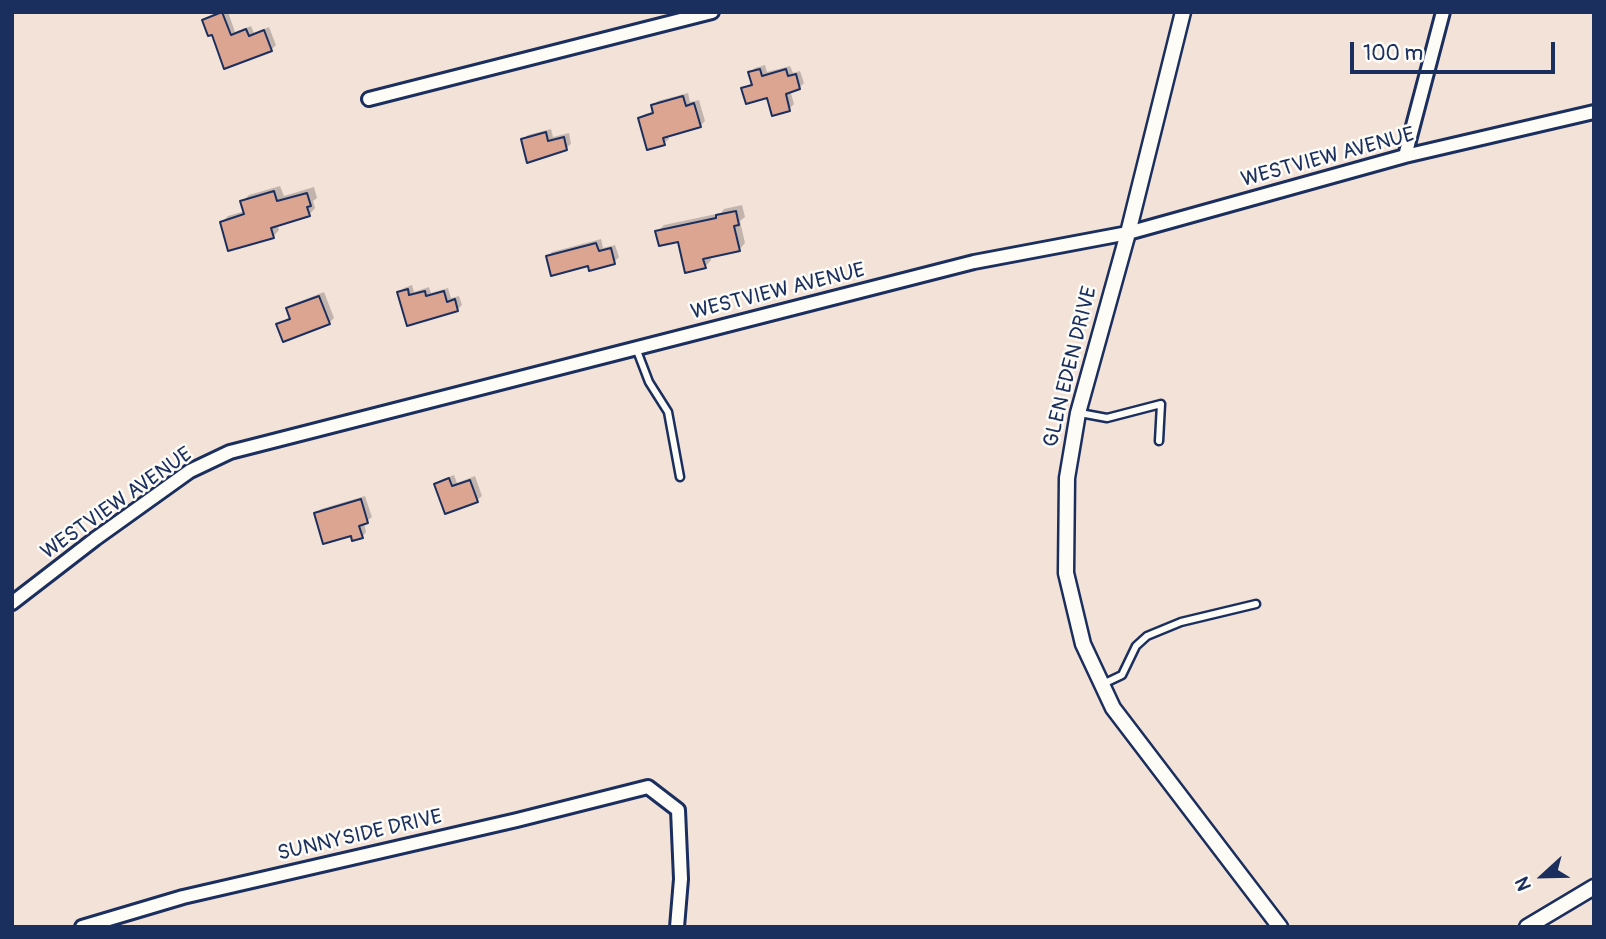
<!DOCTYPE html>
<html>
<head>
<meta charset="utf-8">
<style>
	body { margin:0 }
	#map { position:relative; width:1606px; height:939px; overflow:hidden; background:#f3e2d8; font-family:Pangolin,sans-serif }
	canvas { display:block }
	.frame { position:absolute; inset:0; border:14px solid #1b2f5e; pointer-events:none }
	.north { position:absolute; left:1508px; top:841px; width:70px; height:70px; -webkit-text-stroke:5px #fdfcf7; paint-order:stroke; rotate:248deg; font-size:19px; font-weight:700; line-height:28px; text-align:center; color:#1b2f5e }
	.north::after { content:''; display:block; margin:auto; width:24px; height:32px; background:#1b2f5e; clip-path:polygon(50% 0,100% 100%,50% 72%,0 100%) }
	.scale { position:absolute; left:1350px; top:42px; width:205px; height:32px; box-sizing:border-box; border:4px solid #1b2f5e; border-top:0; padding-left:9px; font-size:21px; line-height:24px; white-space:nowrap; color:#1b2f5e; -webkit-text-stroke:5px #fdfcf7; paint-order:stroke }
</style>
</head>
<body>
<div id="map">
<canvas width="1606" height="939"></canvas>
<div class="frame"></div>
<div class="north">N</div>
<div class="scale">100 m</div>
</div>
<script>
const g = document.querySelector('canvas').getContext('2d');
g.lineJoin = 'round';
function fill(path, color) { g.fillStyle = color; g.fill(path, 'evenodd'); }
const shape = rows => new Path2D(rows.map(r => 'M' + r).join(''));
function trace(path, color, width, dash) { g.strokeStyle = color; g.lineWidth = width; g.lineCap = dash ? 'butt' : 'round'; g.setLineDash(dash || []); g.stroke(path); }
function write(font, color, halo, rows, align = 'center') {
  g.font = font + ' Pangolin,sans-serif'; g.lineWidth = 5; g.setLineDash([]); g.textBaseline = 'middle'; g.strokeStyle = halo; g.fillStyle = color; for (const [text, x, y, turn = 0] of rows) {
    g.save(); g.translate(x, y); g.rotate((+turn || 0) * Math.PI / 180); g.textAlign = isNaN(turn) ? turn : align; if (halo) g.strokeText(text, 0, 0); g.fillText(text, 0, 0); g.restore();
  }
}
fill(shape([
	[217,12,228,12,235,32,251,26,254,33,269,27,276,45,271,50,213,33,204,20],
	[765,65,767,72,790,66,793,73,800,71,804,83,799,88,790,90,794,104,789,109,768,96,743,88,753,82,750,73,755,68],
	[688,93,690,102,699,100,705,121,700,126,667,135,669,139,664,143,640,118,645,114,655,111,653,106,658,101],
	[551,129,553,137,569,133,571,144,566,148,523,139,528,135],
	[280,186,284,196,314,187,317,198,313,201,315,208,309,215,277,224,279,230,273,237,222,222,228,216,245,211,242,202,249,195],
	[742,205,745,217,740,221,745,243,739,250,710,256,711,260,705,267,680,240,657,232,664,225,721,213,724,209],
	[601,239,603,248,615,245,619,257,614,262,589,264,548,256,552,252],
	[412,285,414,292,429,287,431,293,448,288,451,298,459,296,462,305,457,310,399,292,404,288],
	[324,292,334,318,329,323,279,324,291,316,288,308,293,304],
	[454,475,457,483,475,476,482,496,477,500,436,484,441,480],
	[365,496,372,517,364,523,366,532,362,537,352,534,316,514,321,509]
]), '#0003');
const building = shape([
	[222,12,231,35,246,29,249,36,264,30,272,51,224,69,212,35,208,36,202,20,222,12],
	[760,69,762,76,786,69,788,76,796,74,800,89,786,94,790,111,772,116,767,98,746,104,741,88,752,85,748,72,760,69],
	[683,96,686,106,694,103,701,127,663,138,665,145,647,150,638,118,653,113,651,105,683,96],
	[546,132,548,141,564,137,567,150,527,163,521,139,546,132],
	[274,191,277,201,307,193,311,206,307,207,310,216,271,228,274,238,228,251,220,222,244,214,240,201,274,191],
	[736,211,739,225,734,226,740,251,703,259,706,268,685,273,678,242,659,246,655,231,716,218,716,215,736,211],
	[596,243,599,251,611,248,615,264,589,271,588,266,551,276,546,256,596,243],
	[408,289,409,295,425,291,426,296,444,291,447,302,455,299,458,311,407,326,397,292,408,289],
	[319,296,330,324,283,342,276,324,290,319,286,308,319,296],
	[449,478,452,486,470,480,478,502,445,514,434,484,449,478],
	[361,499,368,523,359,526,363,538,352,541,351,536,323,544,314,513,361,499]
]);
fill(building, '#dba591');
trace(building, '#1b2f5e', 2);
const service = shape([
	[636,348,649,382,668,412,680,477],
	[1080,413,1107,418,1161,404,1159,441],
	[1103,684,1122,675,1136,646,1147,636,1181,622,1256,604]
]);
const minor = shape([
	[369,99,712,12],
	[1405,156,1443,12],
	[12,603,95,539,190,471,230,452,974,262,1128,233,1405,156,1594,112],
	[82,927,183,897,517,820,648,787,678,810,681,879,677,927]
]);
const tertiary = shape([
	[1183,12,1128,233,1078,413,1067,478,1066,573,1083,644,1113,708,1280,927],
	[1527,927,1594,887]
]);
trace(service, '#1b2f5e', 11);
trace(minor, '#1b2f5e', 18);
trace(tertiary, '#1b2f5e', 19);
trace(service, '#fdfcf7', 6);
trace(minor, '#fdfcf7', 12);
trace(tertiary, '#fdfcf7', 14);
write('21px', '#1b2f5e', '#fdfcf7', [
	["WESTVIEW AVENUE",1328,158,-15],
	["WESTVIEW AVENUE",778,292,-14],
	["GLEN EDEN DRIVE",1071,367,-76],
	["WESTVIEW AVENUE",117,504,-35],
	["SUNNYSIDE DRIVE",360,836,-13]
]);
</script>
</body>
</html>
